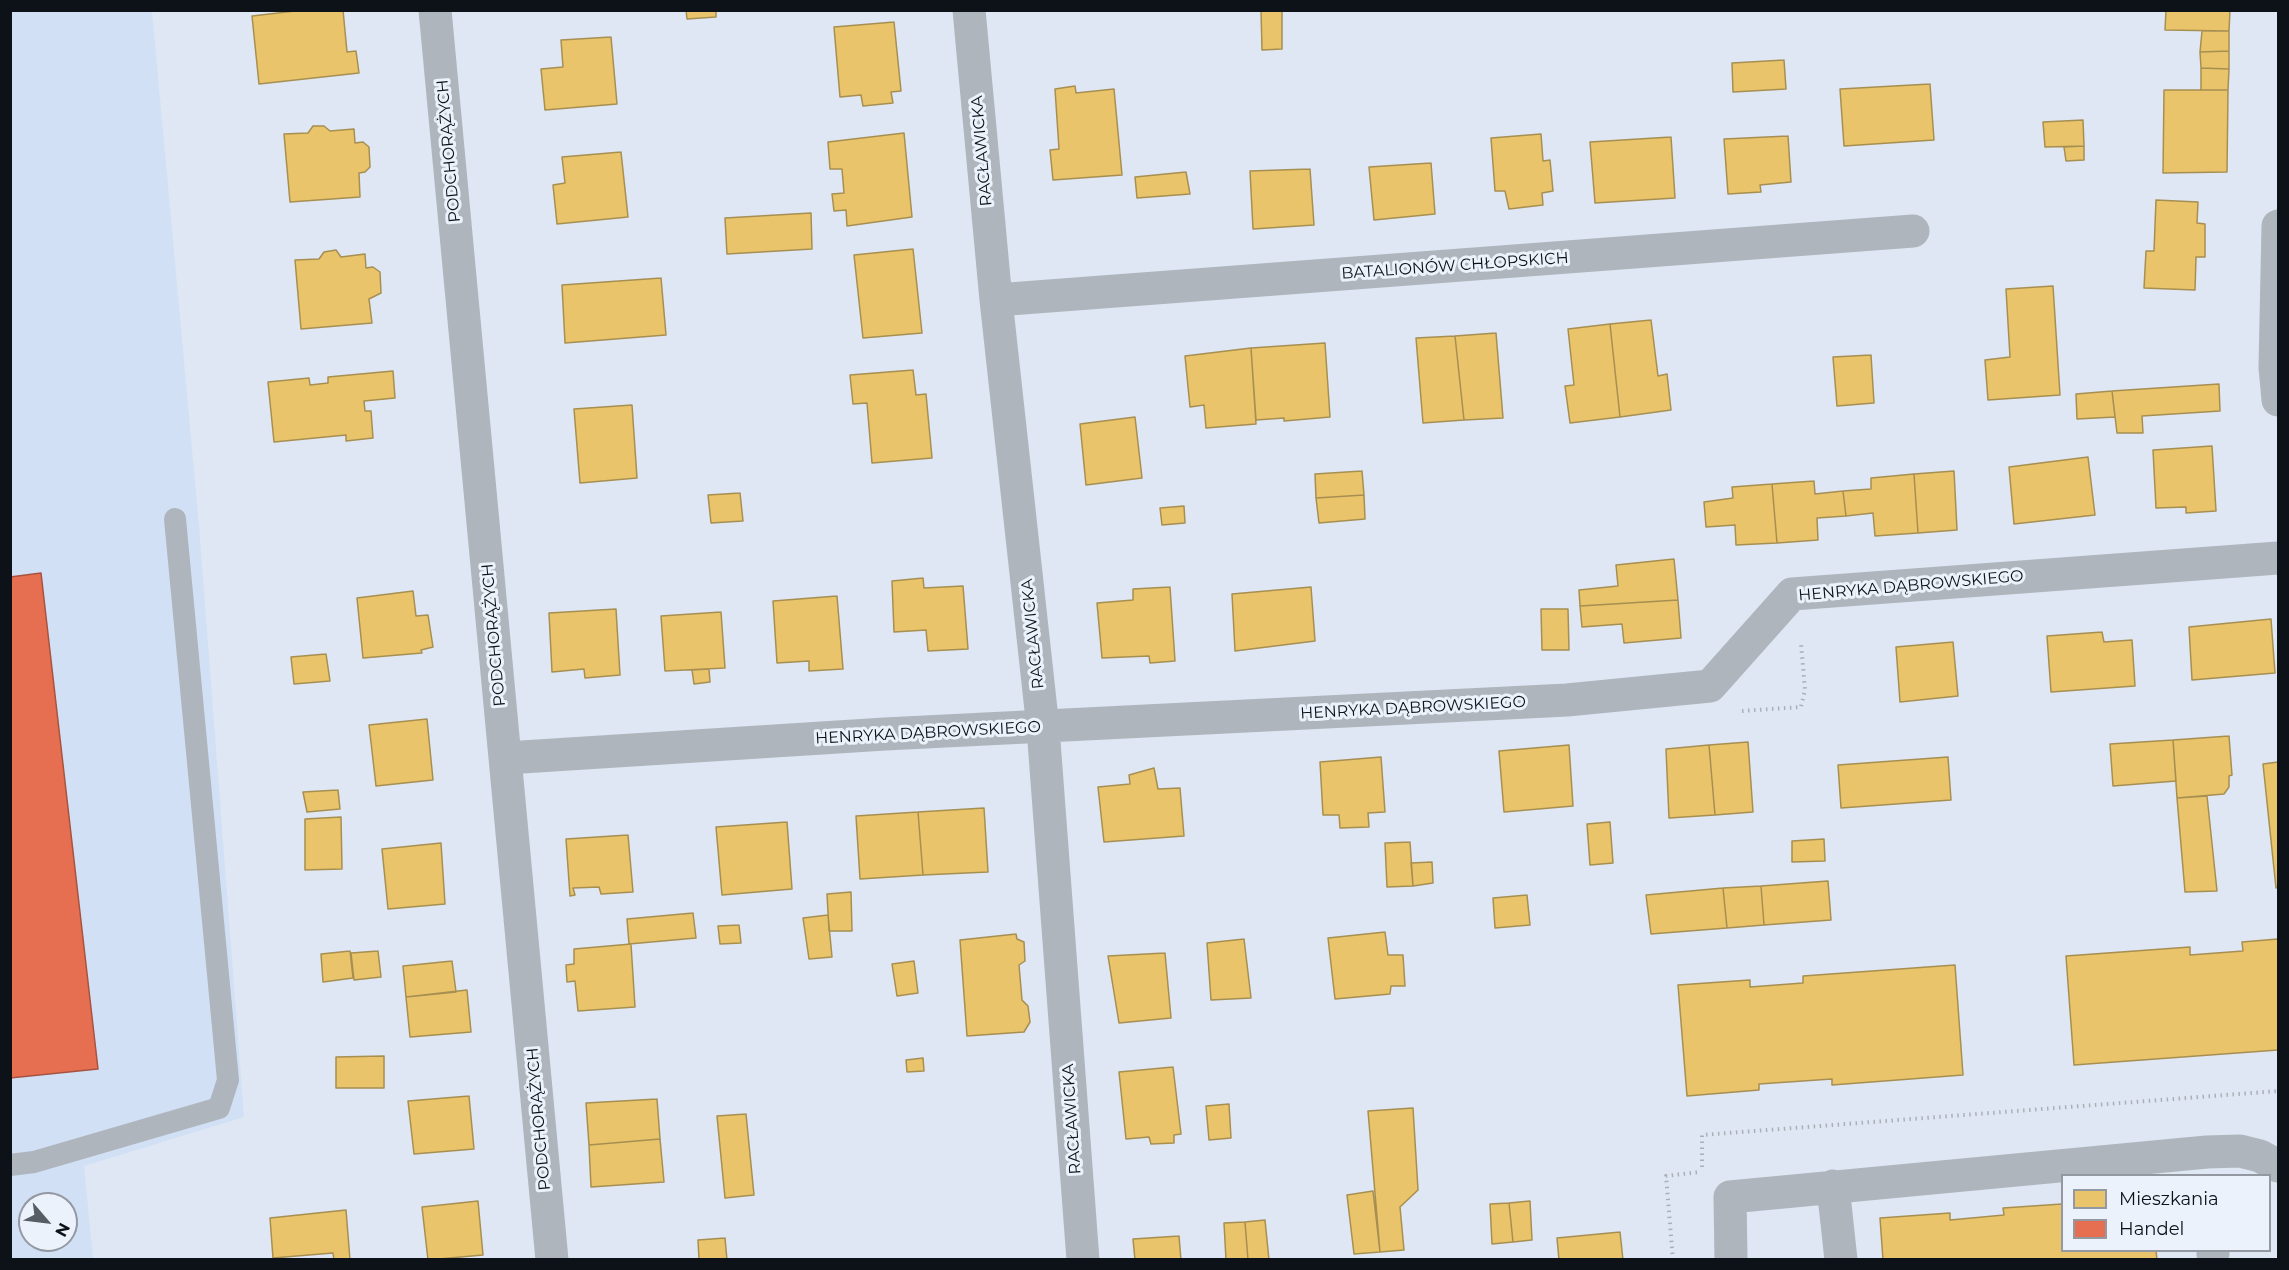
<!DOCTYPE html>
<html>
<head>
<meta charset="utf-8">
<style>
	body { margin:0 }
	#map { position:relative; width:2289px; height:1270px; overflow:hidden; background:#dee7f3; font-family:Montserrat,sans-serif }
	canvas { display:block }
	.frame { position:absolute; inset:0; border:12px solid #0d1219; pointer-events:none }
	.legend { position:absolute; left:2061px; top:1174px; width:210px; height:78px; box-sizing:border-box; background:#ecf2fb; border:2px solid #9398a1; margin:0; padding:8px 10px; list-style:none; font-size:18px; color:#0d1219 }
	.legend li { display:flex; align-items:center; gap:12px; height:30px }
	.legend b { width:30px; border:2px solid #9398a1 }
	.north { position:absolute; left:18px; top:1192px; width:60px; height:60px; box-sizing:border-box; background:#ecf2fb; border:2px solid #9398a1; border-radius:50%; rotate:118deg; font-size:16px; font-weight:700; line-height:24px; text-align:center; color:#0d1219 }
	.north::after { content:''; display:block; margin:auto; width:21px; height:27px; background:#565d65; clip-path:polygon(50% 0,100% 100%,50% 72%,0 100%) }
</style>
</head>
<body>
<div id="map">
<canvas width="2289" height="1270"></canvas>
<div class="frame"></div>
<ul class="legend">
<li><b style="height:16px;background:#e9c46a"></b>Mieszkania</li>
<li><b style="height:16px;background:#e76f51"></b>Handel</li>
</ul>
<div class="north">N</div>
</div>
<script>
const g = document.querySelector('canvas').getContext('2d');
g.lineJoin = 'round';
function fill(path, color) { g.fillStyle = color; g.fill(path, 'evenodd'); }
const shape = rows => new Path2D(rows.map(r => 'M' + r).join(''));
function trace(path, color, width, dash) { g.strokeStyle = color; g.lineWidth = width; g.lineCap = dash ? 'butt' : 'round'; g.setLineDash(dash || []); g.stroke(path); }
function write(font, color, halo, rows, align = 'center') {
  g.font = font + ' Montserrat,sans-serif'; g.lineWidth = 6; g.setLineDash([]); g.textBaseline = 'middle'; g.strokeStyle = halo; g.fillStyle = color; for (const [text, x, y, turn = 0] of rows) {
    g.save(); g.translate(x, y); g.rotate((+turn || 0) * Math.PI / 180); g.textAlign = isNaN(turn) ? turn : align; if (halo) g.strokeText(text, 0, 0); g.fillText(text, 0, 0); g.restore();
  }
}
fill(shape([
	[10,11,152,11,199,526,244,1117,84,1166,93,1259,11,1259],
	[30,1204,66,1204,66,1240,30,1240]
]), '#d1e0f5');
const homes = shape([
	[304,10,343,10,347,52,356,51,359,73,259,84,252,16,304,10],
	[686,10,716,10,716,17,687,19,686,10],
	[1261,10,1282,10,1282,49,1262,50,1261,10],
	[2166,10,2230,10,2229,31,2165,30,2166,10],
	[894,22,901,91,891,92,893,103,863,106,861,95,840,97,834,27,894,22],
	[2202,31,2229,31,2229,51,2200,52,2202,31],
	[611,37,617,104,545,110,541,69,563,67,561,40,611,37],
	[2229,51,2229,69,2201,68,2200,52,2229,51],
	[1784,60,1786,89,1733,92,1732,63,1784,60],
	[2201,68,2229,69,2228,90,2201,90,2201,68],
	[1930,84,1934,140,1844,146,1840,89,1930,84],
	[1075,86,1076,93,1114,89,1122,175,1053,180,1050,150,1059,149,1055,89,1075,86],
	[2164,90,2228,90,2227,172,2163,173,2164,90],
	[2083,120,2084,146,2045,147,2043,122,2083,120],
	[313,126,324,126,330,131,354,129,355,143,363,142,369,147,370,167,365,172,359,173,360,197,290,202,284,134,308,133,313,126],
	[904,133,912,217,847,226,846,210,834,211,832,194,844,193,842,169,830,169,828,142,904,133],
	[1541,134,1543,161,1550,160,1553,191,1542,193,1543,205,1509,209,1505,191,1495,191,1491,138,1541,134],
	[1788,136,1791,182,1760,185,1761,192,1728,194,1724,139,1788,136],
	[1671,137,1675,198,1595,203,1590,142,1671,137],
	[2084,146,2084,160,2066,161,2064,147,2084,146],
	[621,152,628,217,557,224,553,185,565,183,562,157,621,152],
	[1431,163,1435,214,1374,220,1369,167,1431,163],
	[1310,169,1314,225,1253,229,1250,171,1310,169],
	[1186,172,1190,194,1137,198,1135,177,1186,172],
	[2156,200,2198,202,2197,223,2205,224,2205,257,2196,257,2195,290,2144,288,2146,251,2154,251,2156,200],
	[811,213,812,249,727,254,725,218,811,213],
	[913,249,922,333,863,338,854,255,913,249],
	[336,250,341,257,365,254,366,268,373,267,380,272,381,293,369,299,372,323,301,329,295,260,319,259,324,252,336,250],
	[661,278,666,335,565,343,562,285,661,278],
	[2053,286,2060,395,1988,400,1985,360,2010,357,2006,289,2053,286],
	[1651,320,1658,376,1667,374,1671,410,1620,417,1610,324,1651,320],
	[1610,324,1620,417,1570,423,1565,386,1574,385,1568,329,1610,324],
	[1496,333,1503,418,1464,420,1455,336,1496,333],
	[1455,336,1464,420,1423,423,1416,338,1455,336],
	[1325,343,1330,417,1284,421,1284,418,1256,420,1251,348,1325,343],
	[1251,348,1256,424,1206,428,1204,405,1190,407,1185,356,1251,348],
	[1871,355,1874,403,1837,406,1833,357,1871,355],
	[913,370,916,395,926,394,932,458,872,463,867,403,853,404,850,375,913,370],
	[393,371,395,398,364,401,365,411,371,411,373,438,346,441,346,435,274,442,268,382,309,378,310,385,328,383,328,377,393,371],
	[2219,384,2220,411,2142,416,2143,433,2117,433,2112,391,2219,384],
	[2112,391,2115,417,2077,419,2076,394,2112,391],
	[632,405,637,478,580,483,574,409,632,405],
	[1135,417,1142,478,1086,485,1080,424,1135,417],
	[2212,446,2216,511,2186,513,2186,507,2156,508,2153,450,2212,446],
	[2088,457,2095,515,2014,524,2009,467,2088,457],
	[1362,471,1364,495,1316,498,1315,474,1362,471],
	[1954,471,1957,530,1918,533,1914,474,1954,471],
	[1914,474,1918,533,1875,536,1873,513,1846,516,1843,491,1871,489,1871,478,1914,474],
	[1814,481,1815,494,1843,491,1846,516,1817,518,1818,540,1777,543,1772,484,1814,481],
	[1772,484,1777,543,1736,545,1735,525,1706,527,1704,502,1733,498,1732,487,1772,484],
	[740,493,743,521,711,523,708,495,740,493],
	[1364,495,1365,519,1319,523,1316,498,1364,495],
	[1184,506,1185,523,1162,525,1160,508,1184,506],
	[1674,559,1678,600,1580,606,1579,590,1618,586,1616,565,1674,559],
	[923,578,924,588,963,586,968,649,928,651,926,630,894,632,892,581,923,578],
	[1170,587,1175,661,1150,663,1149,656,1102,658,1097,603,1133,600,1133,589,1170,587],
	[1311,587,1315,641,1235,651,1232,594,1311,587],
	[413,591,416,616,428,615,433,647,421,650,422,653,363,658,357,598,413,591],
	[837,596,843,669,809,671,809,661,777,663,773,601,837,596],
	[1678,600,1681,638,1624,643,1622,624,1582,627,1580,606,1678,600],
	[616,609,620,675,585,678,584,669,552,672,549,613,616,609],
	[1541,609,1568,609,1569,650,1542,650,1541,609],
	[721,612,725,668,665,671,661,616,721,612],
	[2271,619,2275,673,2192,680,2189,627,2271,619],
	[2102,632,2104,642,2132,640,2135,686,2051,692,2047,636,2102,632],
	[1953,642,1958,696,1900,702,1896,647,1953,642],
	[326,654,330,681,294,684,291,657,326,654],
	[709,669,710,682,694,684,692,670,709,669],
	[427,719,433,780,376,786,369,725,427,719],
	[2229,736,2232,775,2229,776,2229,787,2224,794,2177,798,2173,740,2229,736],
	[2173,740,2176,781,2113,786,2110,744,2173,740],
	[1748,742,1753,812,1715,815,1709,745,1748,742],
	[1569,745,1573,806,1504,812,1499,751,1569,745],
	[1709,745,1715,815,1669,818,1666,749,1709,745],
	[1381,757,1385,812,1368,813,1369,827,1340,828,1339,815,1323,815,1320,762,1381,757],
	[1948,757,1951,800,1841,808,1838,765,1948,757],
	[2278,762,2278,887,2276,888,2263,764,2278,762],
	[1154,768,1158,789,1180,788,1184,836,1104,842,1098,787,1130,784,1129,775,1154,768],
	[338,790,340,809,307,812,303,792,338,790],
	[2207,796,2217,891,2185,892,2177,798,2207,796],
	[984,808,988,872,923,875,918,812,984,808],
	[918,812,923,875,860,879,856,816,918,812],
	[341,817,342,869,305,870,305,819,341,817],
	[787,822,792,889,722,895,716,827,787,822],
	[1610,822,1613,863,1590,865,1587,824,1610,822],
	[628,835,633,892,601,894,599,887,573,888,575,895,570,896,566,839,628,835],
	[1824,839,1825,861,1792,862,1792,841,1824,839],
	[1410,842,1413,886,1387,887,1385,843,1410,842],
	[441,843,445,904,388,909,382,849,441,843],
	[1432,862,1433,883,1413,886,1411,863,1432,862],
	[1828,881,1831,920,1764,925,1761,886,1828,881],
	[1761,886,1764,925,1727,928,1723,888,1761,886],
	[1723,888,1727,928,1651,934,1646,895,1723,888],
	[851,892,852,931,829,931,827,894,851,892],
	[1527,895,1530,925,1495,928,1493,898,1527,895],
	[693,913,696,938,629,944,627,919,693,913],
	[828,915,832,957,809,959,803,918,828,915],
	[739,925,741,943,720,944,718,926,739,925],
	[1385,932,1388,955,1403,955,1405,986,1391,986,1390,994,1335,999,1328,938,1385,932],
	[1016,934,1017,939,1024,942,1025,961,1019,965,1022,1000,1028,1006,1030,1022,1024,1032,967,1036,960,940,1016,934],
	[1244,939,1251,998,1211,1000,1207,943,1244,939],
	[2278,939,2278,1050,2074,1065,2066,956,2190,947,2190,955,2243,951,2242,942,2278,939],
	[631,944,635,1007,578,1011,575,981,567,982,566,965,574,964,574,949,631,944],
	[350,951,353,978,323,982,321,954,350,951],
	[378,951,381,977,354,980,351,953,378,951],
	[1165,953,1171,1018,1119,1023,1108,956,1165,953],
	[452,961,456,992,406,997,403,966,452,961],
	[914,961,918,993,897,996,892,964,914,961],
	[1955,965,1963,1075,1832,1085,1832,1079,1759,1084,1759,1090,1687,1096,1678,985,1750,980,1750,987,1803,983,1803,976,1955,965],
	[467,990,471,1032,410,1037,406,997,467,990],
	[384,1056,384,1088,336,1088,336,1057,384,1056],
	[923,1058,924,1071,907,1072,906,1060,923,1058],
	[1173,1067,1181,1134,1174,1135,1174,1143,1151,1144,1149,1137,1126,1139,1119,1072,1173,1067],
	[469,1096,474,1149,414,1154,408,1101,469,1096],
	[657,1099,660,1139,589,1145,586,1103,657,1099],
	[1229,1104,1231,1138,1209,1140,1206,1106,1229,1104],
	[1413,1108,1418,1190,1400,1207,1404,1250,1380,1252,1368,1111,1413,1108],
	[746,1114,754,1195,725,1198,717,1116,746,1114],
	[660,1139,664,1182,591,1187,589,1145,660,1139],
	[1373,1191,1380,1252,1354,1254,1347,1195,1373,1191],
	[478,1201,483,1255,428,1260,422,1207,478,1201],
	[1530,1201,1532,1240,1513,1242,1509,1203,1530,1201],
	[1509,1203,1513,1242,1492,1244,1490,1204,1509,1203],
	[2062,1204,2062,1250,2156,1250,2157,1260,1883,1260,1880,1218,1950,1213,1950,1220,2004,1215,2003,1208,2062,1204],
	[346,1210,350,1260,334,1260,333,1253,273,1258,270,1218,346,1210],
	[1265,1220,1269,1260,1248,1260,1245,1222,1265,1220],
	[1245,1222,1248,1260,1226,1260,1224,1223,1245,1222],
	[1620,1232,1623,1260,1559,1260,1557,1238,1620,1232],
	[1179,1236,1181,1260,1135,1260,1133,1239,1179,1236],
	[725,1238,727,1260,699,1260,698,1240,725,1238]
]);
fill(homes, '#e9c46a');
trace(homes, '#a78f52', 1.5);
const shops = shape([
	[41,573,98,1069,10,1078,10,577,41,573]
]);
fill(shops, '#e76f51');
trace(shops, '#a65340', 1.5);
trace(shape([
	[1742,711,1801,707,1805,690,1801,643],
	[1702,1167,1702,1135,2278,1091],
	[1673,1260,1666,1176,1699,1172]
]), '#aab0b8', 4, [1.5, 4.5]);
trace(shape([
	[10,1165,34,1162,219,1108,228,1080,175,519]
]), '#afb5bd', 22);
trace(shape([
	[435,10,552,1260],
	[969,10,996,300,1043,728,1083,1260],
	[2278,226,2275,367,2278,400],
	[996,300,1913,231],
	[506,758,885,734,1567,700,1710,686,1792,594,2278,558],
	[1833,1186,1841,1260],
	[2213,1250,2213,1254],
	[1731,1260,1730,1197,2207,1152,2240,1151,2260,1156,2278,1166]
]), '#afb5bd', 33);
write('16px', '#0d1219', '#ecf2fb', [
	["PODCHORĄŻYCH",449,151,-95],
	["RACŁAWICKA",982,151,-95],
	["BATALIONÓW CHŁOPSKICH",1455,266,-4],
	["HENRYKA DĄBROWSKIEGO",1911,586,-5],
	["RACŁAWICKA",1033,634,-96],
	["PODCHORĄŻYCH",494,635,-95],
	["HENRYKA DĄBROWSKIEGO",1413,708,-3],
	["HENRYKA DĄBROWSKIEGO",928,733,-3],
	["PODCHORĄŻYCH",539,1119,-95],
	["RACŁAWICKA",1072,1119,-94]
]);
</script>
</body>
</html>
